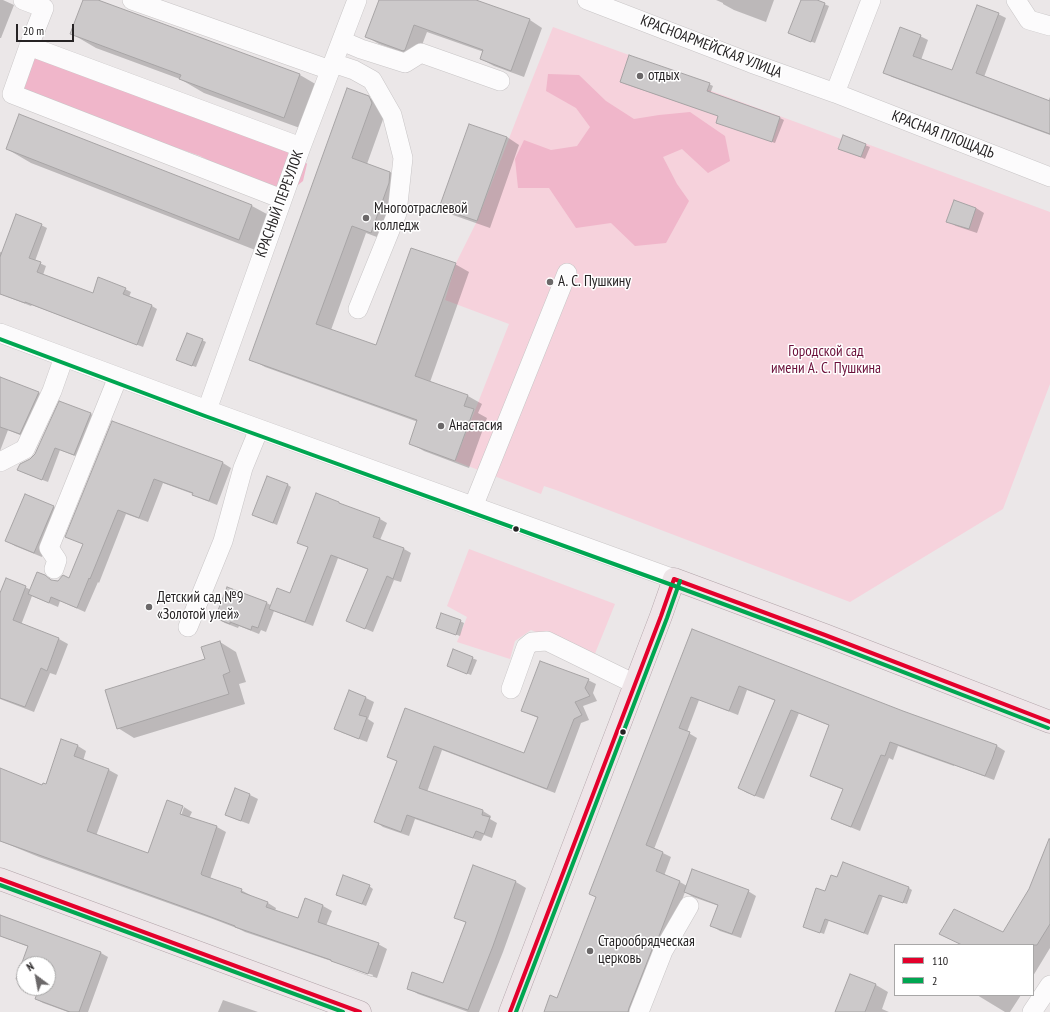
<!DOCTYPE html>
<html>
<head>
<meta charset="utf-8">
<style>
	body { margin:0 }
	#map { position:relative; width:1050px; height:1012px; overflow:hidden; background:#ebe7e8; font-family:"PT Sans Narrow",sans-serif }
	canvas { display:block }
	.legend { position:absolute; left:894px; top:944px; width:140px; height:52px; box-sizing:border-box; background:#fff; border:1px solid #a8a7a7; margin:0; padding:5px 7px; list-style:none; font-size:12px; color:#262324 }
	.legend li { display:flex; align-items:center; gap:8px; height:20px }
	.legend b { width:20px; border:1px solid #a8a7a7 }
	.north { position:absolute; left:16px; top:956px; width:40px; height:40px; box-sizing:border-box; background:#fff; border:1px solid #a8a7a7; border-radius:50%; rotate:328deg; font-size:11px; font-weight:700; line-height:16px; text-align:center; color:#262324 }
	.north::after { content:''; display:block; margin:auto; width:14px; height:18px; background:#6b6869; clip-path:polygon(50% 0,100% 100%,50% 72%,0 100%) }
	.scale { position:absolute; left:16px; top:24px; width:58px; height:18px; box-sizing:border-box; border:2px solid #262324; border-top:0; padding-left:5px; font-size:12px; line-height:14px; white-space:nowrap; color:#262324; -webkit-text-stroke:3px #fff; paint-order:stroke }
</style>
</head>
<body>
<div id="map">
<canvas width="1050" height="1012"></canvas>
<ul class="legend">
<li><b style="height:5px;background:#e4002b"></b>110</li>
<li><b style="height:5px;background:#00a651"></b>2</li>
</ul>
<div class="north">N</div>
<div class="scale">20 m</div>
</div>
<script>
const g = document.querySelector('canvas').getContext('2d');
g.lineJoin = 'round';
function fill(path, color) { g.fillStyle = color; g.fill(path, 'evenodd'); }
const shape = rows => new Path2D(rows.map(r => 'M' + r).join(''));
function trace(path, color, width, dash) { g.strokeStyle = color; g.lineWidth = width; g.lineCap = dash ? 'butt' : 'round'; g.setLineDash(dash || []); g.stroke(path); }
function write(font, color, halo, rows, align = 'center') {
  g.font = font + ' "PT Sans Narrow",sans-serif'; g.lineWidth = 3; g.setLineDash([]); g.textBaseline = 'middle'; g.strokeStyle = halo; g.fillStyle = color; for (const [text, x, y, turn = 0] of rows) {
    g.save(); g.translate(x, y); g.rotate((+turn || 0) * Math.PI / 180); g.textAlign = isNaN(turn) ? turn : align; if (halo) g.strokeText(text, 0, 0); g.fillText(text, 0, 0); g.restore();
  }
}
fill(shape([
	[553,27,629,55,706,89,812,128,841,139,843,135,1050,212,1050,384,1003,509,850,602,556,490,544,486,541,494,455,461,509,324,445,300,456,263,477,221,522,105],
	[469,549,615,604,594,656,531,630,515,641,510,659,457,642,467,617,447,606]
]), '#f6d2dc');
fill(shape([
	[32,55,300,153,307,164,303,181,287,194,261,181,235,174,200,156,97,120,23,99,21,83],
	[548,74,579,75,606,101,634,119,659,115,690,112,725,136,730,161,708,173,682,149,663,157,677,184,689,201,666,243,635,246,611,223,576,228,549,188,518,188,515,159,524,140,551,150,577,146,590,127,576,108,546,91]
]), '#f0b6ca');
fill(shape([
	[0,0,3,0,14,5,1,38,0,38],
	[84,0,95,0,300,75,324,89,308,131,204,93,180,79,96,48,72,34],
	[380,0,473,0,530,20,542,28,524,77,494,66,481,59,484,52,427,32,417,58,379,44,367,37],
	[716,0,774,0,766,22,734,10,723,4,723,3],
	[802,0,814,0,829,6,815,43,790,33],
	[998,14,1006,18,984,77,1048,102,1050,97,1050,135,892,77,884,72,920,36,928,40,921,60,953,72],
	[621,82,709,84,713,86,710,94,780,118,784,120,775,143,721,124,719,116,625,84],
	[368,97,383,106,386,111,367,164,390,172,404,181,385,240,366,233,331,330,377,346,455,264,469,272,430,382,468,396,482,404,478,413,487,418,469,468,424,451,410,443,418,422,265,367,251,359],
	[20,115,252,206,276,219,263,253,31,163,7,149],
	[507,137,519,145,490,228,453,215,441,208],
	[844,137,870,147,865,159,843,150],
	[976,208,984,213,977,233,956,226,947,221],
	[41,225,47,228,35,261,46,266,43,275,93,294,125,289,131,292,129,297,152,306,157,309,143,347,32,305,31,306,0,294,0,252,3,253],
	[202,340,206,342,196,367,181,362],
	[0,378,39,393,46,397,27,438,8,430,0,451],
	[60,402,91,414,96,417,80,458,60,450,48,482,24,473,19,470,36,454],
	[113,423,223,463,231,468,217,505,202,499,193,494,163,483,148,522,126,514,99,583,98,582,85,612,60,601,58,607,32,596,21,625,59,639,68,644,56,675,50,673,34,712,0,699,0,596,25,587,31,590,45,576,53,581,59,582,70,579,84,545,67,536],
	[288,485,291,487,277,525,253,515],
	[25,495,54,507,62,512,42,557,15,546,7,541],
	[339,503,346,507,380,519,387,523,380,540,404,549,411,553,401,582,394,580,373,632,354,624,369,570,338,558,313,626,274,611,266,632,261,630,259,634,239,626,238,628,225,623,216,618,227,589,267,603,272,606,291,594,308,547,298,542],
	[460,621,464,623,460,636,441,629],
	[693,630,903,712,997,746,1005,751,994,780,954,765,954,766,898,746,893,760,889,758,860,831,840,823,844,790,819,780,811,775,830,726,799,713,764,799,747,793,739,788,776,701,747,690,738,715,699,700,687,732,697,738,654,849,663,853,671,857,664,876,680,882,687,886,748,891,756,896,741,938,720,931,712,926,719,906,693,897,685,892,667,941,637,1012,545,1012,557,999,597,897],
	[220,642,236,652,246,682,239,684,245,704,134,738,118,728,206,660],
	[454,651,477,660,471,675,448,666],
	[588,680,596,684,593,693,597,701,583,706,589,720,581,723,555,793,442,750,427,792,483,811,491,816,490,819,497,823,492,838,484,835,481,841,415,819,409,836,383,827,376,822,398,762,389,757,406,710,524,754,538,718,522,711],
	[366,698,374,702,368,719,374,723,367,742,343,733,335,729],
	[62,741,78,746,86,751,83,761,109,770,118,775,96,836,148,854,167,801,183,807,182,807,178,818,180,819,184,807,192,812,189,818,217,827,226,832,210,879,241,890,250,895,250,896,268,903,276,908,275,911,299,919,306,900,323,906,332,911,326,926,378,944,387,949,377,978,340,966,372,977,373,975,245,932,239,929,213,919,39,857,0,841,0,777,43,786,46,785],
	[235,789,250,795,258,799,249,824,235,819,227,815],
	[1050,861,1050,948,1033,976,1033,945,962,945,1003,933],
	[474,866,516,882,526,888,503,952,479,1012,468,1012,418,994,408,988,444,984,466,923,455,917],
	[369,886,373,889,366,906,341,896],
	[909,888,912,890,907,904,883,896,868,935,829,920,824,934,805,927,825,892],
	[0,915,101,953,108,957,88,1012,68,1012,43,1003,36,999,40,988,48,988,48,964,24,964,24,982,18,978,29,947,0,936],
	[850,975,876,985,888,992,882,1009,889,1012,836,1012],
	[977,995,1021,995,1010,1012,1005,1012],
	[223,1000,258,1012,218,1012]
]), '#0003');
const building = shape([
	[83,0,98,0,300,74,284,118,179,79,181,75,70,34,83,0],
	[379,0,476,0,530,19,511,71,480,59,483,50,414,25,405,50,403,51,365,37,379,0],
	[801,0,817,0,825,3,811,42,788,33,801,0],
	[977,5,999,13,976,73,1050,101,1050,134,883,73,900,27,921,35,913,56,952,70,977,5],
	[629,55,710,83,707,91,780,117,772,142,716,123,718,116,620,82,629,55],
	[347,88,369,96,372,103,352,158,390,172,389,183,371,233,352,226,316,324,376,345,411,248,456,263,415,376,468,395,464,406,474,409,455,461,409,444,417,420,249,360,347,88],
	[19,114,252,205,239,240,6,149,19,114],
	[469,124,507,137,477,221,439,208,469,124],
	[843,135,866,144,861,157,838,149,843,135],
	[954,200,976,208,969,229,946,222,954,200],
	[16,214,42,224,29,258,41,262,37,272,93,293,98,277,126,288,123,294,152,305,137,345,25,302,25,303,0,294,0,257,16,214],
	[187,333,203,339,192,366,176,360,187,333],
	[0,377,39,392,20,434,0,427,0,377],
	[59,401,91,413,74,455,55,448,42,480,17,470,20,464,30,459,35,454,59,401],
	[112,421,223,462,209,501,192,495,193,493,154,479,139,518,118,510,90,579,89,578,77,608,51,597,49,603,28,594,37,572,45,575,51,580,58,581,63,575,69,578,83,544,65,537,112,421],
	[267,476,288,484,273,523,252,515,267,476],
	[316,493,339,502,339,503,380,518,373,537,404,548,393,579,387,576,365,629,346,621,368,569,331,555,305,622,269,609,277,588,290,593,308,547,297,543,316,493],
	[25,494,54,506,34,553,5,541,25,494],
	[6,578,26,586,13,620,59,638,47,671,41,668,25,707,0,698,0,593,6,578],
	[227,587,267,602,258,628,252,626,251,630,230,622,230,624,215,618,227,587],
	[441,613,461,620,456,635,436,628,441,613],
	[692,629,903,711,997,745,993,757,985,776,946,762,890,742,885,756,881,755,851,827,831,819,843,789,810,776,829,725,791,710,755,796,738,788,775,700,739,686,729,711,691,697,679,728,690,732,646,845,663,852,656,871,680,881,659,936,653,947,629,1008,628,1012,544,1012,550,995,557,998,596,897,589,894,692,629],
	[220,641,230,672,223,675,229,694,117,729,105,690,205,659,201,647,220,641],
	[453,649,473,657,467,674,447,666,453,649],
	[540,661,589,679,585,688,590,696,575,702,582,715,574,719,547,789,434,746,419,788,483,810,482,815,490,817,484,834,476,831,473,838,407,815,401,832,374,822,397,761,387,757,405,708,524,753,538,717,521,711,540,661],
	[349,690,366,697,359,715,367,717,359,739,334,729,349,690],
	[61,739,78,745,74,756,109,769,87,831,148,853,167,800,183,806,180,814,217,826,201,874,202,875,242,889,241,892,268,902,266,907,298,918,305,898,323,905,318,922,379,943,368,974,331,961,331,960,235,927,235,926,203,914,0,841,0,768,42,785,43,783,46,784,61,739],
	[235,788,250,794,241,821,225,815,235,788],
	[1049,839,1050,839,1050,924,1037,945,962,945,939,934,954,909,1003,932,1029,889,1049,839],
	[843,862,909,887,903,903,879,895,864,933,825,919,820,933,803,927,816,888,825,891,831,875,837,877,843,862],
	[473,865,516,881,493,946,468,1010,407,989,412,972,443,983,466,922,454,918,473,865],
	[692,869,749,890,732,934,710,926,718,905,684,892,692,869],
	[343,875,370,885,362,904,336,895,343,875],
	[0,915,101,952,79,1012,70,1012,35,999,39,988,48,988,48,964,24,964,24,982,16,979,28,946,0,936,0,915],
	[850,974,876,984,865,1012,835,1012,850,974]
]);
fill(building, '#ccc9ca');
trace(building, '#a7a4a5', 1);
const minor = shape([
	[23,0,44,8,29,46,301,147],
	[132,0,330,70],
	[587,0,751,63,835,93,1050,177],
	[1016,0,1029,20,1050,26],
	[342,41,361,49,405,63,421,53,500,81],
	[29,46,12,94,282,199],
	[333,63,354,70,372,80,392,115,403,158,397,213,358,309],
	[835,93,871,0],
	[0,333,207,410,674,579],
	[207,410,301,147,357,0],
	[0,462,25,449,52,391,64,357],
	[473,507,567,273],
	[54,569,57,560,49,548,118,377],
	[188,627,223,541,243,468,259,429],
	[511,689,526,647,532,642,547,641,635,684],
	[639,1012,663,951,689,906],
	[1032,1012,1050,985]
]);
const major = shape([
	[0,879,360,1012],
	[510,1012,661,616,674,579,825,635,1050,722]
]);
trace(minor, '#c8c5c6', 20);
trace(major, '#b2a4a9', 23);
trace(minor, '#fcfbfc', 19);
trace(major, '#eee5e8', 22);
trace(shape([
	[674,579,825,635,1050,722],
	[0,879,360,1012],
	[510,1012,661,616,674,579]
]), '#e4002b', 4);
trace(shape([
	[0,339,205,416,672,585,823,641,1048,728],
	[0,885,343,1012],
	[516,1012,667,618,680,581]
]), '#00a651', 4);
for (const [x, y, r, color] of [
	[640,76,4,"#6b6869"],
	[366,218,4,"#6b6869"],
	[550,282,4,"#6b6869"],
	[441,426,4,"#6b6869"],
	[516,529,3.5,"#262324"],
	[149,607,4,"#6b6869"],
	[623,732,3.5,"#262324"],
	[590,951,4,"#6b6869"]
]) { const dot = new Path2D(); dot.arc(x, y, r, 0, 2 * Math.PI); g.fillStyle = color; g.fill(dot); trace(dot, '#fff', 1.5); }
write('15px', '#262324', '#fff', [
	["КРАСНОАРМЕЙСКАЯ УЛИЦА",711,47,21],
	["КРАСНАЯ ПЛОЩАДЬ",943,135,21],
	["КРАСНЫЙ ПЕРЕУЛОК",280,204,-70]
]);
write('15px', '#262324', '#fff', [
	["отдых",648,76],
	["Многоотраслевой",374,209],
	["колледж",374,226],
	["А. С. Пушкину",558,282],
	["Анастасия",449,426],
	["Детский сад №9",157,598],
	["«Золотой улей»",157,615],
	["Старообрядческая",598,942],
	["церковь",598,959]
], 'left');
write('15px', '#6b103a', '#fff', [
	["Городской сад",826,352],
	["имени А. С. Пушкина",826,369]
]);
</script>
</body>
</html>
